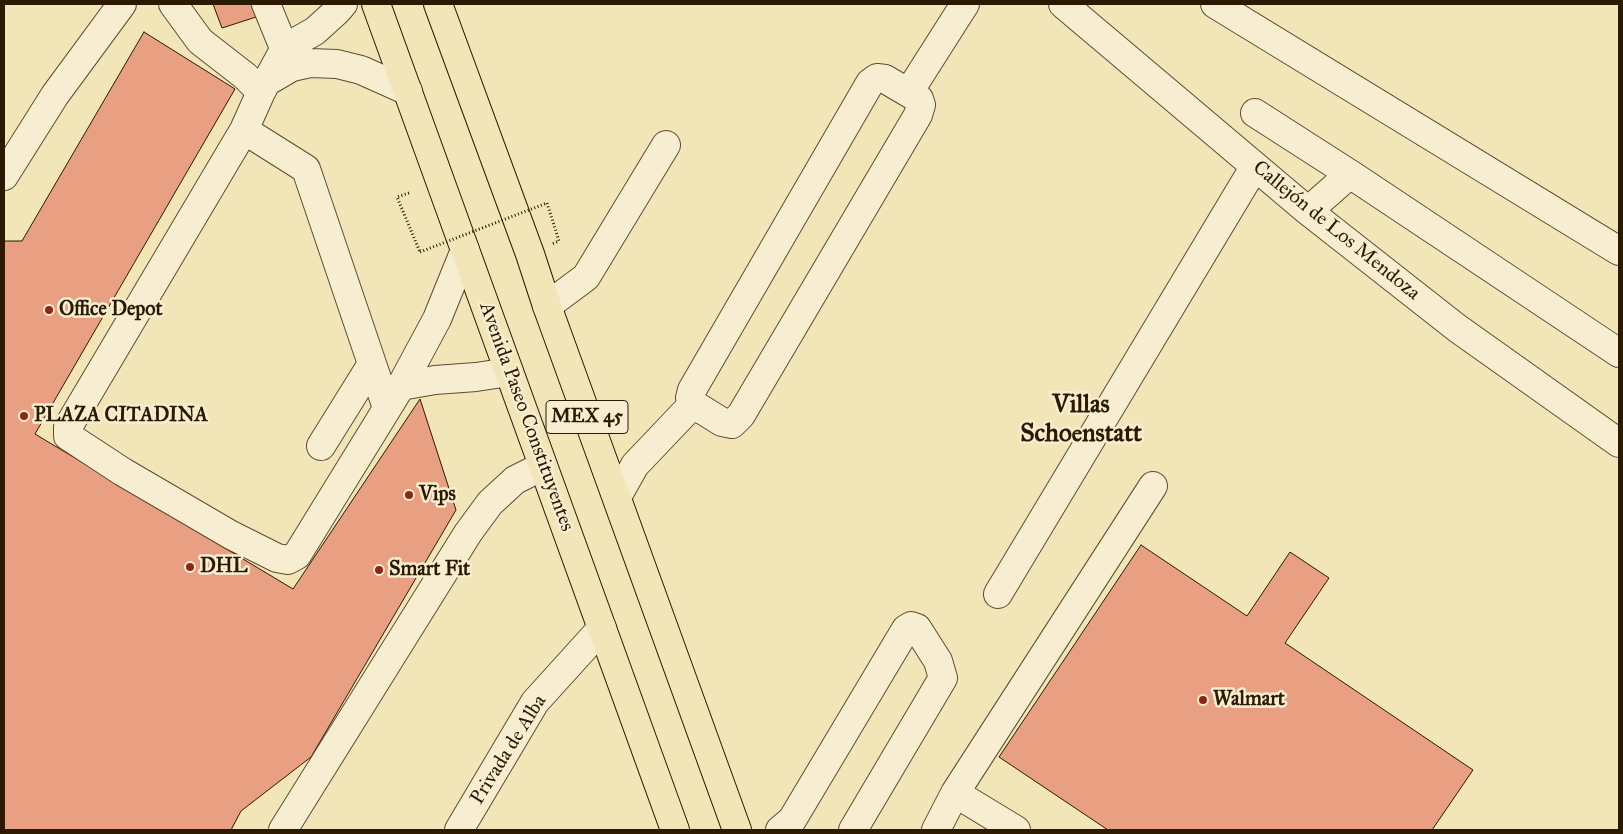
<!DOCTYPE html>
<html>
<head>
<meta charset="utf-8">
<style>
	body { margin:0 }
	#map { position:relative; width:1623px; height:834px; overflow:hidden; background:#f2e5b8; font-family:"IM FELL Great Primer",serif }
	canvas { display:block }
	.frame { position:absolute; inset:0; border:5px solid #2b1902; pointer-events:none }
</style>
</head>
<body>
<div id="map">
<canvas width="1623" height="834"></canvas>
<div class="frame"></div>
</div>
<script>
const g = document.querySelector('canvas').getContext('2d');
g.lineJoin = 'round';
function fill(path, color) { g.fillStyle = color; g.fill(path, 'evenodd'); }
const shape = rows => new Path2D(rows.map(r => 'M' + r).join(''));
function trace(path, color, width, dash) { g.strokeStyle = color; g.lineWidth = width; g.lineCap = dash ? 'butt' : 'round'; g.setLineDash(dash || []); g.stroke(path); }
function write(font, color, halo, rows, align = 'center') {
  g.font = font + ' "IM FELL Great Primer",serif'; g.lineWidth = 5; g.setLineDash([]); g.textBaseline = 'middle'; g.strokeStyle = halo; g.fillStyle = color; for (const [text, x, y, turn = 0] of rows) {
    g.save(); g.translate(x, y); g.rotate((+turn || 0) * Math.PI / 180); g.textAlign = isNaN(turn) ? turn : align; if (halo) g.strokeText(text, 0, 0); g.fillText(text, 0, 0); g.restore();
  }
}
const building = shape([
	[213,4,252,4,256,17,222,28,213,4],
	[144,32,235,89,35,434,293,589,420,399,456,510,311,757,241,811,231,830,4,830,4,241,22,241,144,32],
	[1141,545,1247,616,1290,552,1329,578,1285,643,1473,770,1432,830,1108,830,999,757,1141,545]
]);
fill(building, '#e89f82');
trace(building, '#2b1902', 1);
const minor = shape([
	[173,4,200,41,245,76,261,92],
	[266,4,291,65],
	[343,4,337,11,315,31,285,48,261,92,244,130,68,427,68,436,123,472,231,535,277,558,288,560,297,555,401,386,437,319,465,250],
	[1063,4,1308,211,1457,328,1619,443],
	[1215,4,1619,251],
	[877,78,885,79,919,99,921,105,918,115,741,415,732,424,722,422,693,404,690,398,692,390,870,83,877,78],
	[268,81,292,67,310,63,337,64,361,70,408,91],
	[909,92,965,4],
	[1255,113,1350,174,1308,211],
	[244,130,306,169,387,408],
	[1350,174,1619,353],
	[4,176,55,95,122,4],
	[547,306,586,277,666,145],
	[401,386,435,380,476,377,509,372],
	[321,446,372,364],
	[617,497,635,465,693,404],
	[998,594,1255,166],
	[955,793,1153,486],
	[283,830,468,533,490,503,515,480,543,466],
	[459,830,535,702,602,628],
	[780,830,792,820,906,629,911,626,917,628,938,661,943,678,853,830],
	[936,830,955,793,1016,830]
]);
const highway = shape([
	[376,4,675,830],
	[438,4,530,254,547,306,737,830]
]);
trace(minor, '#5d4c30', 30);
trace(highway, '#2b1902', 30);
trace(shape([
	[409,193,397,197,420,252],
	[547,203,559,241,552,244]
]), '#2b1902', 3, [1, 2.5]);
trace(minor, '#f7eed1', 28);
trace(highway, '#f2e5b8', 28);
trace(shape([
	[420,252,547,203]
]), '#2b1902', 3, [1, 2.5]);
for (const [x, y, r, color] of [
	[49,310,5,"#8f2418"],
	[24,416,5,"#8f2418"],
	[409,495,5,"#8f2418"],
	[190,567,5,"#8f2418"],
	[379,570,5,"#8f2418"],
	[1203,700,5,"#8f2418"]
]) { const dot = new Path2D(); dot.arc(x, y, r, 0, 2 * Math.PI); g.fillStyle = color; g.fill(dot); trace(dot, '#f7eed1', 2); }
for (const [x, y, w] of [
	[587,417,82]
]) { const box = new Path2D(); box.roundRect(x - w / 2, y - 16.5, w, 33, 4); g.fillStyle = '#f7eed1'; g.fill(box); trace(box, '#2b1902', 1); }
write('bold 19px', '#2b1902', null, [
	["MEX 45",587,417]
]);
write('20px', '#2b1902', '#f7eed1', [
	["Callejón de Los Mendoza",1336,231,39],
	["Avenida Paseo Constituyentes",526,417,70],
	["Privada de Alba",509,750,-58]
]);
write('bold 20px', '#2b1902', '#f7eed1', [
	["Office Depot",59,310],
	["PLAZA CITADINA",34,416],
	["Vips",419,495],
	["DHL",200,567],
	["Smart Fit",389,570],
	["Walmart",1213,700]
], 'left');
write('bold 25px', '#2b1902', '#f7eed1', [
	["Villas",1081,406],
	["Schoenstatt",1081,435]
]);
</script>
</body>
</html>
